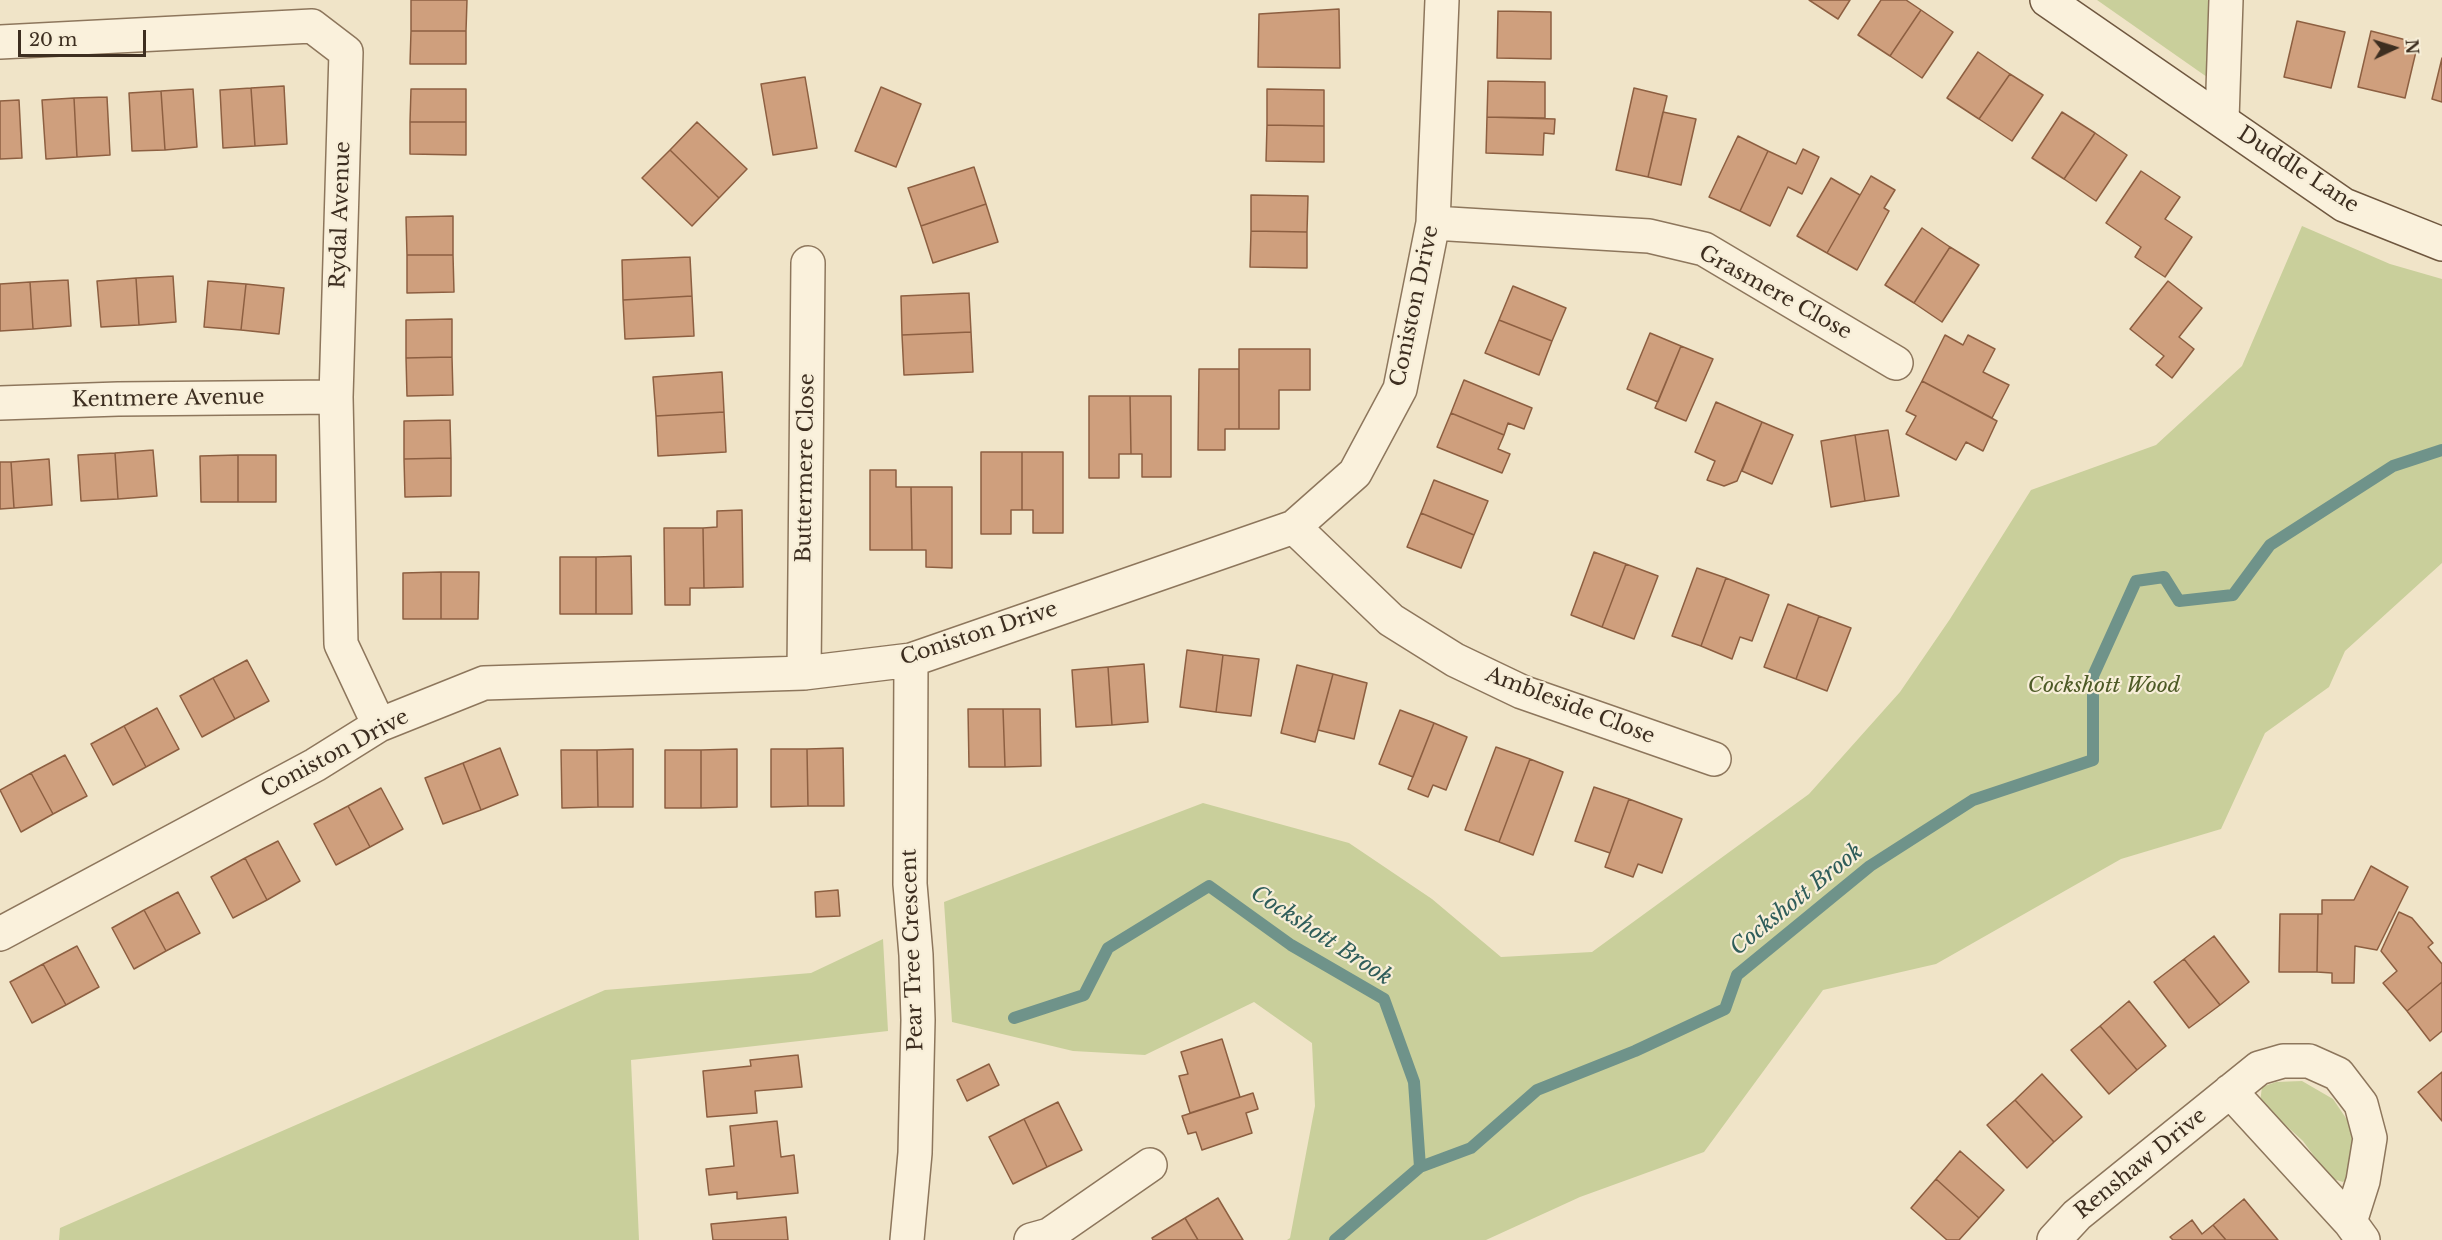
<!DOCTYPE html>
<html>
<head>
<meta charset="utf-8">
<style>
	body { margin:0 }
	#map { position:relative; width:2442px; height:1240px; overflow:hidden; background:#f0e4c8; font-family:"Libre Baskerville",serif }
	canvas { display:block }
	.north { position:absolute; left:2364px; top:18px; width:60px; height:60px; -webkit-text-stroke:4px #f7eed8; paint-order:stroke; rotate:86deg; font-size:16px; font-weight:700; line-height:24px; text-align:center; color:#3d2e20 }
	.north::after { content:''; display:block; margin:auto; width:21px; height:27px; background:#3d2e20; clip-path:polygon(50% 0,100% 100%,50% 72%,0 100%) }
	.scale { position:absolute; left:18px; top:30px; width:128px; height:27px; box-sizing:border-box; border:3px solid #3d2e20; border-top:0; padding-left:8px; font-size:18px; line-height:21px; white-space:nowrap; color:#3d2e20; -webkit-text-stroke:4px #f7eed8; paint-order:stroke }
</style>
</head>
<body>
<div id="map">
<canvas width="2442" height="1240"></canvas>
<div class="north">N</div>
<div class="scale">20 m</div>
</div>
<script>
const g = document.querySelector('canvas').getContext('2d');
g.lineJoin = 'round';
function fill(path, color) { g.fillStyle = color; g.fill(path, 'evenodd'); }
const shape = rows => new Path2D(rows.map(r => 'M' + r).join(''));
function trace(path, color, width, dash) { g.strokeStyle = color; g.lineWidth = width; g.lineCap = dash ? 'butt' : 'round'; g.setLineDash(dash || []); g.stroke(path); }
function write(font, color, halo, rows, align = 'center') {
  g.font = font + ' "Libre Baskerville",serif'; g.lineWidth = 4.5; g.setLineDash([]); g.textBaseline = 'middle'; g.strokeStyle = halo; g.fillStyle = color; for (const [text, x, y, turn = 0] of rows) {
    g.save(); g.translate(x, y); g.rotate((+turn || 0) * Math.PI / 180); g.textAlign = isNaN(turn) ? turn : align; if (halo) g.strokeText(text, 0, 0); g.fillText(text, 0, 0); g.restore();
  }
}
fill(shape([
	[2097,0,2214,0,2207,77],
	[2302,226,2390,264,2442,279,2442,563,2345,651,2329,687,2265,733,2221,829,2121,859,1936,964,1823,990,1704,1152,1580,1197,1486,1240,1287,1240,1290,1238,1315,1106,1312,1043,1254,1002,1145,1055,1073,1051,952,1022,944,902,1203,803,1349,843,1432,899,1501,957,1592,952,1809,794,1900,692,1950,619,2031,490,2156,445,2242,366],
	[883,939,888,1031,631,1060,639,1240,59,1240,60,1228,605,990,811,973],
	[2302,1081,2333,1099,2352,1127,2355,1162,2350,1176,2343,1182,2330,1178,2303,1141,2260,1102,2262,1087,2276,1082]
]), '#c9cf9b');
trace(shape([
	[1014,1018,1084,995,1108,948,1209,886,1291,945,1384,999,1414,1082,1420,1167,1471,1148,1537,1090,1635,1051,1725,1009,1737,975,1870,866,1973,800,2093,760,2093,676,2136,581,2164,577,2179,601,2233,595,2270,545,2393,466,2442,450],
	[1335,1240,1420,1167]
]), '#6f938a', 12);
const building = shape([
	[411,0,467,0,466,31,411,31,411,0],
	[1809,0,1850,0,1838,19,1809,0],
	[1881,0,1906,0,1921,10,1890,56,1858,35,1881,0],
	[1339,9,1340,68,1258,67,1259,14,1339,9],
	[1921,10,1953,32,1922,78,1890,56,1921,10],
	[1498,11,1551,12,1551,59,1497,58,1498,11],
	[2297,21,2345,32,2331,88,2284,77,2297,21],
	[411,31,466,31,466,64,410,64,411,31],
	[2371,31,2418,43,2405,98,2358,87,2371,31],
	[1978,52,2010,74,1979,119,1947,98,1978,52],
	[2442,58,2442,102,2432,99,2442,58],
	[2010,74,2043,95,2012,141,1979,119,2010,74],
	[805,77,817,148,773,155,761,84,805,77],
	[1488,81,1545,82,1545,118,1487,117,1488,81],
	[284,86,287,144,255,146,251,88,284,86],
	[881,87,921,104,896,167,855,151,881,87],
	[251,88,255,146,223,148,220,90,251,88],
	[1634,88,1667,96,1648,177,1616,170,1634,88],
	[193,89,197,147,165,150,161,91,193,89],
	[411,89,466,89,466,122,410,122,411,89],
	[1267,89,1324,90,1324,126,1267,125,1267,89],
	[161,91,165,150,132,151,129,93,161,91],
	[107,97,110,155,77,157,74,98,107,97],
	[74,98,77,157,46,159,42,100,74,98],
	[19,100,22,158,0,159,0,101,19,100],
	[1663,112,1696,119,1681,185,1648,177,1663,112],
	[2062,112,2095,133,2064,179,2032,158,2062,112],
	[1487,117,1555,119,1554,134,1544,133,1543,155,1486,153,1487,117],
	[410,122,466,122,466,155,410,154,410,122],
	[697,122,747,169,719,198,670,150,697,122],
	[1267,125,1324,126,1324,162,1266,161,1267,125],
	[2095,133,2127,155,2096,201,2064,179,2095,133],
	[1738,136,1768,151,1740,211,1709,197,1738,136],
	[1803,149,1819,157,1802,194,1788,187,1770,226,1740,211,1768,151,1796,164,1803,149],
	[670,150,719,198,692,226,642,178,670,150],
	[974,167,986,204,921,226,908,188,974,167],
	[2141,171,2180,197,2165,219,2192,237,2165,277,2135,257,2141,247,2106,223,2141,171],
	[1871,176,1895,190,1884,208,1889,211,1857,270,1827,253,1871,176],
	[1831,178,1860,195,1827,253,1797,236,1831,178],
	[1251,195,1308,196,1307,232,1251,231,1251,195],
	[986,204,998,242,933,263,921,226,986,204],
	[453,216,453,255,407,255,406,217,453,216],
	[1922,228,1950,247,1914,303,1885,285,1922,228],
	[1251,231,1307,232,1307,268,1250,267,1251,231],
	[1950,247,1979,265,1942,322,1914,303,1950,247],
	[407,255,453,255,454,292,407,293,407,255],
	[690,257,692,296,623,300,622,260,690,257],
	[173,276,176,322,139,325,136,278,173,276],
	[136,278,139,325,101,327,97,281,136,278],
	[68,280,71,326,33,329,30,282,68,280],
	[208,281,246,284,241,330,204,327,208,281],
	[2168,281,2202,308,2179,337,2194,349,2172,378,2156,365,2164,356,2130,329,2168,281],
	[30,282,33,329,0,331,0,284,30,282],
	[246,284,284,288,279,334,241,330,246,284],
	[1513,286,1566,308,1552,341,1499,320,1513,286],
	[969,293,971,332,902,335,901,296,969,293],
	[692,296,694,336,625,339,623,300,692,296],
	[452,319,452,357,406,358,406,320,452,319],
	[1499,320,1552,341,1539,375,1485,353,1499,320],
	[971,332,973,372,904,375,902,335,971,332],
	[1650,333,1681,346,1658,402,1627,389,1650,333],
	[1945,335,1963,345,1968,335,1995,349,1983,372,2009,385,1992,418,1922,381,1945,335],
	[1681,346,1713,359,1686,421,1655,408,1681,346],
	[1239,349,1310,349,1310,390,1279,390,1279,429,1239,429,1239,349],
	[452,357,453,395,407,396,406,358,452,357],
	[1199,369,1239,369,1239,429,1225,429,1225,450,1198,450,1199,369],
	[722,372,724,412,656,416,653,377,722,372],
	[1464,380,1532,408,1524,429,1508,423,1504,435,1451,413,1464,380],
	[1922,381,1997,421,1983,451,1966,442,1956,460,1906,434,1916,416,1906,411,1922,381],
	[1089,396,1130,396,1131,454,1119,454,1119,478,1089,478,1089,396],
	[1130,396,1171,396,1171,477,1142,477,1142,454,1131,454,1130,396],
	[1716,402,1762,422,1737,481,1724,486,1707,480,1715,461,1695,452,1716,402],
	[724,412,726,452,658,456,656,416,724,412],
	[1451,413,1504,435,1498,449,1510,454,1502,473,1437,447,1451,413],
	[450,420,451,458,404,459,404,421,450,420],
	[1762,422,1793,435,1772,484,1742,471,1762,422],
	[1888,430,1899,496,1865,501,1855,435,1888,430],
	[1855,435,1865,501,1831,507,1821,441,1855,435],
	[153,450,157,496,118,499,115,453,153,450],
	[981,452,1022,452,1022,510,1011,510,1011,534,981,534,981,452],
	[1022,452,1063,452,1063,533,1033,533,1033,510,1022,510,1022,452],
	[115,453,118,499,81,501,78,455,115,453],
	[238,455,238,502,201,502,200,456,238,455],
	[238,455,276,455,276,502,238,502,238,455],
	[451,458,451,496,405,497,404,459,451,458],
	[49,459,52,505,14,508,11,462,49,459],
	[0,462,11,462,14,508,0,509,0,462],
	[870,470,896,470,896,487,911,487,912,550,870,550,870,470],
	[1434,480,1488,501,1474,535,1421,513,1434,480],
	[911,487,952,487,952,568,926,567,926,550,912,550,911,487],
	[742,510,743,587,704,588,703,528,717,527,717,511,742,510],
	[1421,513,1474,535,1461,568,1407,547,1421,513],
	[664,528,703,528,704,588,690,588,690,605,665,605,664,528],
	[1594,552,1626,564,1602,627,1571,615,1594,552],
	[631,556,632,614,596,614,596,557,631,556],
	[560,557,596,557,596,614,560,614,560,557],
	[1626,564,1658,576,1634,639,1602,627,1626,564],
	[1697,568,1726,578,1701,646,1672,636,1697,568],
	[441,572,441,619,403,619,403,573,441,572],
	[441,572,479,572,478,619,441,619,441,572],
	[1726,578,1769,595,1752,641,1740,637,1732,659,1701,646,1726,578],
	[1788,604,1819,616,1796,679,1764,667,1788,604],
	[1819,616,1851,628,1827,691,1796,679,1819,616],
	[1187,650,1223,655,1216,712,1180,707,1187,650],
	[1223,655,1259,659,1251,716,1216,712,1223,655],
	[247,660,269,701,235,719,213,678,247,660],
	[1144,664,1148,722,1112,725,1108,667,1144,664],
	[1297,665,1333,674,1315,742,1281,733,1297,665],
	[1108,667,1112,725,1076,727,1072,670,1108,667],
	[1333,674,1367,683,1354,739,1318,730,1333,674],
	[213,678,235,719,202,737,180,696,213,678],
	[157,708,179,749,146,767,124,726,157,708],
	[968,709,1003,709,1005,767,969,767,968,709],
	[1003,709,1040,709,1041,766,1005,767,1003,709],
	[1400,710,1434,723,1413,777,1379,764,1400,710],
	[1434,723,1467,737,1446,790,1433,785,1428,797,1408,789,1434,723],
	[124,726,146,767,113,785,91,744,124,726],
	[1496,747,1530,759,1499,842,1465,830,1496,747],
	[500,748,518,795,481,810,463,763,500,748],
	[843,748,844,806,808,806,807,749,843,748],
	[633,749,633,807,598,807,597,750,633,749],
	[737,749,737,807,701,808,701,750,737,749],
	[771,749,807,749,808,806,771,807,771,749],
	[561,750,597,750,598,807,562,808,561,750],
	[665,750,701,750,701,808,665,808,665,750],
	[65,755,87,796,53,814,31,773,65,755],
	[1530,759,1563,772,1533,855,1499,842,1530,759],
	[463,763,481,810,443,824,425,778,463,763],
	[31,773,53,814,21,832,0,790,31,773],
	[1594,787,1629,799,1610,853,1575,841,1594,787],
	[381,788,403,829,370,847,348,806,381,788],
	[1629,799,1682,819,1662,873,1638,864,1633,877,1605,867,1629,799],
	[348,806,370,847,336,865,314,824,348,806],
	[278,841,300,881,267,900,245,858,278,841],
	[245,858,267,900,233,918,211,877,245,858],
	[2371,866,2408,887,2377,950,2355,946,2354,983,2332,983,2332,973,2317,972,2318,914,2322,914,2322,900,2354,900,2371,866],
	[838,890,840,916,816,917,815,892,838,890],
	[178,892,200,933,166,951,144,910,178,892],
	[144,910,166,951,134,969,112,928,144,910],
	[2399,912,2412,918,2433,943,2428,947,2442,964,2442,982,2407,1011,2383,983,2397,971,2381,951,2399,912],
	[2280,914,2318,914,2317,972,2279,972,2280,914],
	[2214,936,2249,982,2220,1005,2184,959,2214,936],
	[77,946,99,987,66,1005,43,964,77,946],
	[2184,959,2220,1005,2189,1028,2154,982,2184,959],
	[43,964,66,1005,32,1023,10,982,43,964],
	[2442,982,2442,1031,2430,1041,2407,1011,2442,982],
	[2129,1001,2166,1046,2137,1070,2100,1026,2129,1001],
	[2100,1026,2137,1070,2109,1094,2071,1050,2100,1026],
	[1222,1039,1240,1097,1190,1113,1179,1076,1188,1074,1181,1052,1222,1039],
	[798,1055,802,1087,755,1091,757,1113,707,1117,703,1071,751,1066,750,1060,798,1055],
	[989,1064,999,1085,967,1101,957,1080,989,1064],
	[2442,1072,2442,1121,2418,1092,2442,1072],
	[2042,1074,2082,1117,2054,1142,2015,1100,2042,1074],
	[1253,1093,1258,1109,1246,1113,1252,1133,1202,1150,1196,1132,1188,1134,1182,1116,1253,1093],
	[2015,1100,2054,1142,2027,1168,1987,1125,2015,1100],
	[1058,1102,1082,1150,1047,1167,1024,1119,1058,1102],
	[1024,1119,1047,1167,1013,1184,989,1137,1024,1119],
	[777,1121,781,1157,794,1155,798,1193,737,1199,737,1192,709,1195,706,1169,734,1166,730,1126,777,1121],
	[1960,1151,2004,1190,1979,1218,1936,1179,1960,1151],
	[1936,1179,1979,1218,1959,1240,1947,1240,1911,1208,1936,1179],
	[1218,1198,1243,1240,1198,1240,1185,1218,1218,1198],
	[2244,1199,2278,1240,2226,1240,2213,1225,2244,1199],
	[786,1217,788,1240,713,1240,711,1224,786,1217],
	[1185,1218,1198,1240,1153,1240,1152,1238,1185,1218],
	[2192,1220,2202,1234,2213,1225,2226,1240,2173,1240,2170,1237,2192,1220]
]);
fill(building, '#cf9f7d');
trace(building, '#8d5f41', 1.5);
const street = shape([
	[0,42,312,26,346,52,336,397,341,644,379,725],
	[2222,120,2226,0],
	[1433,223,1649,236,1704,249,1896,363],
	[0,403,118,399,336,397],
	[1294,527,1391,620,1455,660,1522,692,1714,759],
	[804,673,808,263],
	[0,934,315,765,379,725,484,683,804,673,911,660,1294,527,1355,473,1400,389,1433,223,1442,0],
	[2230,1091,2350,1222],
	[907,1240,915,1153,918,1020,916,955,910,884,911,660],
	[1031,1240,1049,1235,1150,1165],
	[2054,1240,2077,1215,2259,1068,2283,1061,2309,1061,2338,1074,2361,1104,2370,1138,2363,1181,2350,1222,2363,1240]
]);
const secondary = shape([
	[2047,0,2344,205,2442,244]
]);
trace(street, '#8d765c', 36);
trace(secondary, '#6f573f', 36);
trace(street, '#faf1dc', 33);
trace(secondary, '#faf1dc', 33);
write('21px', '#3d2e20', '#f7eed8', [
	["Duddle Lane",2298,170,33],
	["Rydal Avenue",341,215,-88],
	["Grasmere Close",1775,293,29],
	["Coniston Drive",1415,306,-78],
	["Kentmere Avenue",168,399,-1],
	["Buttermere Close",806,468,-89],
	["Coniston Drive",979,634,-18],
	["Ambleside Close",1570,706,21],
	["Coniston Drive",335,754,-28],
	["Pear Tree Crescent",913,950,-92],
	["Renshaw Drive",2141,1164,-39]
]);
write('italic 21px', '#4d5a26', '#f7eed8', [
	["Cockshott Wood",2104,686]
]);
write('italic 22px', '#2f5d5a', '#f7eed8', [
	["Cockshott Brook",1797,900,-39],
	["Cockshott Brook",1321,936,33]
]);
</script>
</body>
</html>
